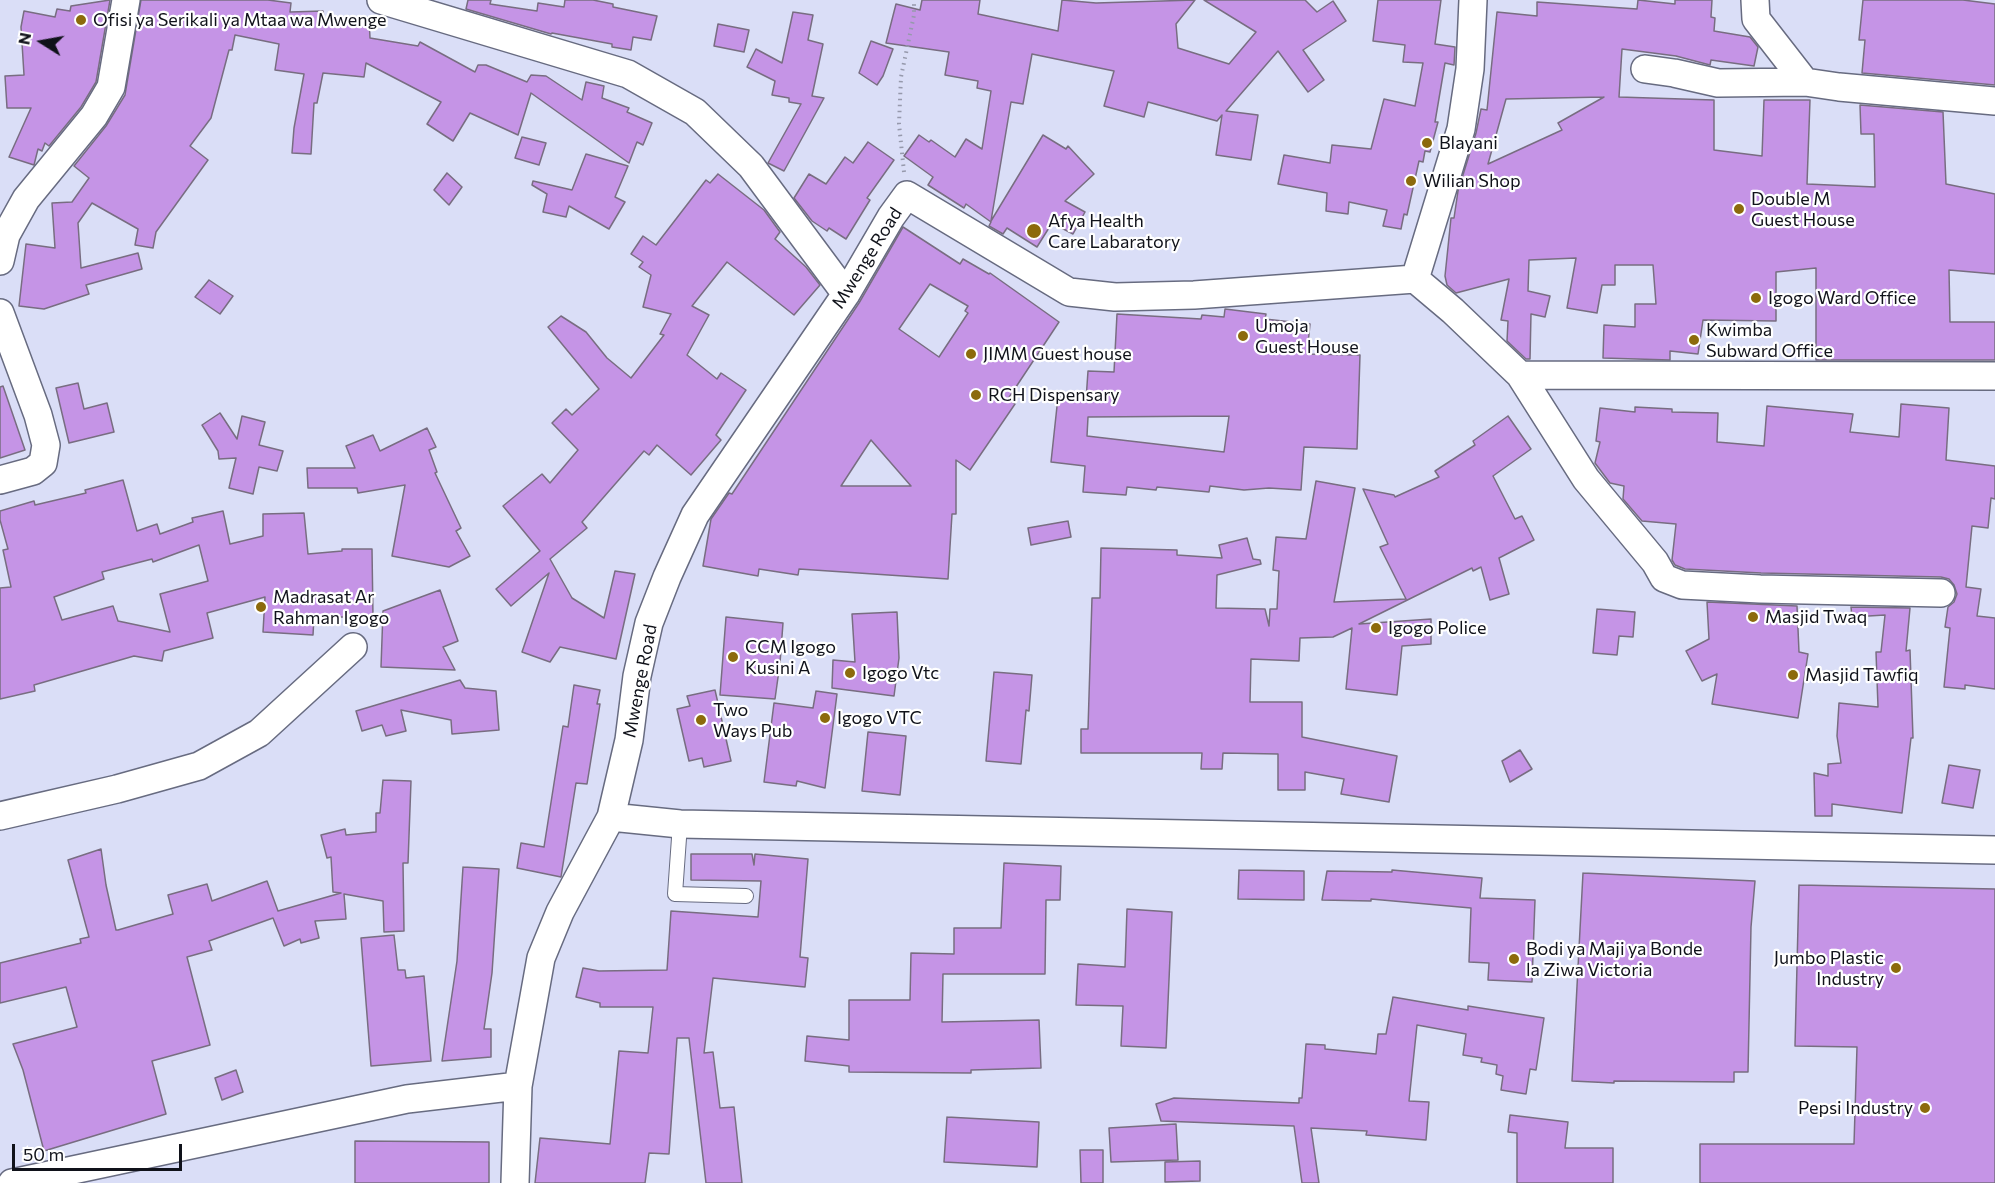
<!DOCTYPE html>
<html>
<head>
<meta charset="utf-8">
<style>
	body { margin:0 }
	#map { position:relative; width:1995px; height:1183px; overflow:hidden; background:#dadef7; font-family:Commissioner,sans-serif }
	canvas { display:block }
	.north { position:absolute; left:12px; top:12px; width:60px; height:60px; -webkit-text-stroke:4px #fff; paint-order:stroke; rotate:281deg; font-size:16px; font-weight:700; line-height:24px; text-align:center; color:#10121a }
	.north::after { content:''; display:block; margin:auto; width:21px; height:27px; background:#10121a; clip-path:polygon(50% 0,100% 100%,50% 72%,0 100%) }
	.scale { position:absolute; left:12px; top:1144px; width:170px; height:27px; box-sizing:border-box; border:3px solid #10121a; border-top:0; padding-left:8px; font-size:18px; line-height:21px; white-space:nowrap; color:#10121a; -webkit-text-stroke:4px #fff; paint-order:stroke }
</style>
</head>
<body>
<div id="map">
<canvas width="1995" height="1183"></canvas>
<div class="north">N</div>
<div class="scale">50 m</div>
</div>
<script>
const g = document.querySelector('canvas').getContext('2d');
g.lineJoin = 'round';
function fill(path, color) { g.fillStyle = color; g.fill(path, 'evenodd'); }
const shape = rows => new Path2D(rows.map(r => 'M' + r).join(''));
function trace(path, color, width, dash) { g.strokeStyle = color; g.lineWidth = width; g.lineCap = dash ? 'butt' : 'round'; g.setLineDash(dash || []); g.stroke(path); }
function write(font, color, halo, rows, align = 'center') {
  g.font = font + ' Commissioner,sans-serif'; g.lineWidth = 4.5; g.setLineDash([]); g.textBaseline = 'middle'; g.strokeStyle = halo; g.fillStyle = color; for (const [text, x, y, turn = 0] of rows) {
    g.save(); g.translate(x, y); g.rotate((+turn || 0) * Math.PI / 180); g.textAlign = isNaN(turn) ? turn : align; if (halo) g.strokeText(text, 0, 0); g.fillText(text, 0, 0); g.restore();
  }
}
const building = shape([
	[110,0,96,82,81,107,49,146,45,143,42,151,38,149,34,165,9,157,31,108,7,108,5,76,24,75,21,27,24,11,55,17,57,9,70,11,71,6,110,0],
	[141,0,268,0,291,3,290,12,323,11,324,18,369,17,370,38,418,46,420,42,475,72,478,65,486,65,527,82,531,75,546,76,582,100,586,82,604,86,602,98,629,108,627,112,652,123,643,145,637,142,629,163,531,93,518,135,470,113,453,141,427,124,441,102,366,63,364,77,323,73,317,103,314,103,311,154,292,153,294,128,304,74,275,70,279,44,235,35,232,50,229,50,211,118,190,146,208,160,156,232,153,248,135,245,138,229,92,203,78,223,81,268,138,253,142,269,86,285,89,294,44,309,19,306,26,244,55,248,52,203,72,202,89,178,74,166,106,126,125,95,141,0],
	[468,0,491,0,490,4,537,11,538,3,564,7,565,0,593,0,613,4,613,7,657,16,651,40,633,37,631,50,612,47,612,44,552,33,551,34,466,9,468,0],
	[922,0,980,0,978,14,1058,31,1062,0,1096,3,1195,0,1176,24,1178,48,1229,64,1256,32,1204,0,1305,0,1317,12,1333,1,1346,21,1303,50,1324,80,1308,92,1278,51,1226,111,1258,115,1251,160,1216,155,1222,115,1217,121,1148,102,1144,117,1104,106,1114,71,1032,54,1023,104,1011,102,991,221,1043,135,1066,149,1068,146,1094,174,1065,201,1085,212,1073,234,1052,223,1037,247,1007,228,1003,234,989,226,991,222,966,204,964,208,928,185,933,177,904,156,919,135,929,142,931,140,955,157,966,139,982,149,991,91,977,88,978,81,945,75,949,52,886,43,896,4,920,10,922,0],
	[1378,0,1441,0,1435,44,1455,47,1454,65,1445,63,1435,122,1438,122,1430,152,1425,151,1423,162,1419,161,1407,215,1404,214,1401,229,1383,226,1387,210,1349,202,1348,214,1326,211,1327,193,1278,184,1284,155,1330,163,1332,145,1371,149,1384,99,1415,106,1423,63,1403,62,1405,45,1373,41,1378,0],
	[1638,0,1675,4,1675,0,1712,0,1711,17,1715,18,1714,31,1750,37,1758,47,1754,66,1711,60,1710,65,1676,56,1622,49,1619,97,1714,100,1714,150,1762,156,1764,100,1810,100,1807,184,1875,187,1874,134,1861,134,1860,105,1943,112,1946,184,1995,194,1995,274,1949,270,1950,322,1995,322,1995,360,1816,360,1816,268,1776,272,1776,321,1703,320,1698,354,1670,351,1670,360,1603,358,1604,325,1635,327,1635,304,1656,304,1653,265,1615,265,1615,285,1602,285,1597,313,1567,308,1576,258,1529,260,1528,291,1550,296,1545,317,1531,314,1530,359,1526,359,1507,341,1508,321,1501,320,1509,279,1456,293,1447,285,1445,276,1451,218,1454,218,1458,191,1476,133,1481,109,1487,110,1497,12,1537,16,1537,2,1637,9,1638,0],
	[1604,97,1558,123,1562,130,1488,164,1506,99,1604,97],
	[1863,0,1963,0,1995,4,1995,85,1862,73,1865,40,1859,40,1863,0],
	[793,12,813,15,808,40,823,44,812,96,824,98,784,171,768,163,801,104,789,102,789,98,772,95,775,81,747,67,756,49,782,63,793,12],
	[718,24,749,30,744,52,714,46,718,24],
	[871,41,893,49,883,76,877,85,859,73,871,41],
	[522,137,546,143,539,165,515,158,522,137],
	[868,142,894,160,867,198,870,200,846,239,829,228,827,231,812,221,794,198,809,174,826,184,845,157,853,163,868,142],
	[586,154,628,166,615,197,625,202,609,229,569,206,566,217,543,212,547,194,532,185,533,181,572,190,586,154],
	[447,173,462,187,449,205,434,190,447,173],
	[718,174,764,210,780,232,775,239,806,267,820,285,794,315,727,262,692,306,709,315,687,355,717,379,721,373,746,390,716,435,721,440,691,475,657,445,649,455,644,451,582,522,587,528,550,559,572,598,604,618,615,571,635,574,616,659,560,647,550,662,522,652,549,573,511,606,496,589,540,551,503,506,542,474,550,483,578,450,552,423,566,409,572,415,599,389,548,327,561,316,586,332,607,358,631,378,664,335,660,334,671,314,643,307,651,275,639,267,643,262,631,254,643,236,656,245,706,180,710,183,718,174],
	[903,227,960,264,963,259,989,274,990,273,1059,322,1008,399,1015,404,970,470,956,460,956,514,952,514,948,579,799,569,798,575,759,569,758,576,703,566,711,519,729,493,732,494,859,303,903,227],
	[930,284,968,306,965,311,968,313,939,357,899,329,930,284],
	[871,440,911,486,841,486,871,440],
	[209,280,233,296,220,314,195,297,209,280],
	[1225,309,1266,314,1265,319,1310,324,1307,354,1360,355,1357,449,1304,447,1301,490,1269,488,1244,490,1210,486,1209,492,1157,487,1156,490,1127,487,1126,495,1083,492,1085,466,1051,462,1058,397,1086,400,1088,371,1114,372,1117,314,1201,319,1202,315,1224,317,1225,309],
	[1229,416,1224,452,1087,436,1088,417,1229,416],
	[78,383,84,409,107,403,114,432,69,443,56,388,78,383],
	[3,386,25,450,0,458,0,387,3,386],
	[1901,404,1949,408,1946,460,1995,466,1995,499,1991,498,1988,528,1972,526,1966,587,1981,589,1977,616,1995,618,1995,689,1965,685,1965,689,1944,687,1950,628,1945,627,1948,607,1954,602,1957,594,1954,585,1949,579,1941,577,1761,573,1685,569,1675,565,1672,560,1676,524,1642,521,1623,499,1624,486,1610,483,1595,463,1600,442,1596,441,1600,408,1635,412,1635,407,1672,409,1672,412,1718,413,1717,442,1764,446,1767,406,1853,414,1850,432,1899,437,1901,404],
	[220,413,237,439,242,416,265,422,259,445,283,451,277,471,259,467,253,494,229,488,236,458,219,459,218,451,202,425,220,413],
	[1508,416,1531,449,1493,476,1515,519,1522,516,1534,540,1499,558,1509,594,1490,600,1481,567,1473,571,1472,568,1359,624,1431,619,1431,644,1402,646,1397,695,1346,689,1352,628,1333,637,1300,638,1299,661,1251,659,1250,702,1302,702,1302,737,1397,756,1389,802,1341,794,1344,779,1305,772,1305,790,1278,790,1278,754,1223,753,1222,769,1201,769,1202,753,1081,753,1081,729,1088,729,1092,598,1100,598,1101,548,1177,550,1177,555,1222,558,1219,545,1247,538,1253,559,1260,560,1261,564,1217,575,1216,608,1265,609,1269,626,1270,609,1277,609,1279,571,1273,570,1276,537,1306,539,1316,481,1355,488,1334,602,1406,599,1380,547,1388,544,1363,489,1394,495,1395,497,1439,477,1435,471,1475,445,1473,441,1508,416],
	[427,428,436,447,429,450,437,472,435,473,461,528,456,531,470,556,449,567,392,556,405,485,358,493,357,488,308,488,307,468,355,468,346,446,373,435,380,451,427,428],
	[123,480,137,531,157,524,160,534,193,522,192,518,223,511,230,544,263,536,263,514,304,513,308,554,342,551,342,549,372,549,373,617,314,617,313,635,263,632,265,597,207,613,213,638,164,651,162,661,134,656,34,685,35,691,0,699,0,588,11,587,3,550,8,549,0,520,0,511,34,501,35,505,86,493,85,490,123,480],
	[199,545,208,581,160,594,170,632,118,621,113,606,62,620,54,597,104,579,102,572,152,559,153,562,199,545],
	[1068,521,1071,537,1031,545,1028,528,1068,521],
	[440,590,458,641,443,647,455,670,381,667,383,611,440,590],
	[1707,602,1797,606,1799,652,1808,654,1798,718,1712,704,1717,674,1702,681,1686,651,1709,639,1707,602],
	[1851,607,1910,608,1906,651,1910,650,1913,738,1911,738,1902,813,1832,804,1832,816,1815,816,1814,773,1828,776,1828,764,1841,763,1837,736,1839,703,1878,707,1876,652,1881,652,1885,615,1852,617,1851,607],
	[1597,609,1635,612,1633,637,1619,636,1617,655,1593,653,1597,609],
	[897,612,899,658,894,696,832,688,833,660,855,662,852,614,897,612],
	[726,617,783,623,780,663,775,699,720,695,726,617],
	[994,672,1032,675,1029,711,1026,710,1021,764,986,761,994,672],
	[460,680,465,688,496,691,499,730,452,734,451,720,401,710,406,731,386,736,382,725,362,731,356,711,460,680],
	[574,685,600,690,597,704,600,704,587,784,576,783,561,877,517,868,521,843,544,847,563,726,568,727,574,685],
	[715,690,731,761,704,767,702,758,689,761,677,709,690,706,687,696,715,690],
	[816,691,837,694,825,788,797,781,796,786,764,782,774,703,813,708,816,691],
	[868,732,906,736,900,795,862,791,868,732],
	[1520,750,1532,769,1510,782,1502,761,1520,750],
	[1949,765,1980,770,1973,808,1942,803,1949,765],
	[383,780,411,781,408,863,403,863,404,931,384,932,383,901,344,894,346,919,315,921,319,938,301,943,300,939,284,946,273,918,209,941,212,950,187,957,210,1045,152,1061,166,1114,44,1151,23,1070,13,1044,77,1027,66,987,0,1003,0,963,81,943,80,939,89,937,68,860,101,849,106,885,116,930,118,930,173,914,168,895,207,884,212,901,267,881,278,911,341,893,333,892,331,857,327,858,321,835,345,829,346,835,376,832,376,813,380,813,383,780],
	[691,854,752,854,754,865,755,854,808,859,800,957,808,958,805,987,713,978,704,1053,713,1052,720,1108,734,1107,742,1183,706,1183,689,1038,677,1038,669,1154,649,1153,645,1183,535,1183,540,1138,610,1144,619,1051,648,1053,653,1007,600,1007,600,1003,576,997,583,968,599,971,667,970,671,911,758,917,761,881,691,880,691,854],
	[1004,863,1061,866,1060,900,1046,900,1045,974,943,974,942,1022,1039,1020,1041,1068,971,1070,971,1073,849,1072,849,1066,805,1061,807,1036,849,1040,849,1000,910,1000,911,953,954,954,954,928,1001,928,1004,863],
	[463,867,499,869,492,973,484,1029,491,1029,491,1057,442,1061,457,961,463,867],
	[1239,870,1304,871,1304,900,1238,899,1239,870],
	[1392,870,1482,878,1480,898,1535,900,1532,982,1488,980,1489,963,1469,962,1471,908,1371,899,1371,901,1322,900,1327,871,1392,872,1392,870],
	[1583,873,1755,881,1751,927,1748,1072,1734,1072,1734,1082,1614,1081,1614,1083,1572,1081,1583,873],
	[1799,885,1995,889,1995,1183,1700,1183,1700,1144,1854,1144,1857,1047,1795,1046,1799,885],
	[1127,909,1172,912,1166,1048,1121,1046,1123,1006,1076,1005,1078,964,1125,967,1127,909],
	[394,935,398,970,405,970,406,978,424,976,431,1061,371,1066,361,938,394,935],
	[1393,997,1468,1010,1468,1006,1544,1018,1536,1070,1530,1069,1526,1094,1501,1090,1503,1076,1496,1074,1497,1065,1481,1062,1482,1058,1463,1055,1466,1034,1417,1025,1409,1101,1429,1102,1426,1140,1366,1135,1367,1131,1311,1128,1319,1183,1302,1183,1294,1126,1161,1121,1156,1104,1174,1098,1299,1103,1299,1098,1302,1098,1306,1044,1325,1045,1325,1049,1376,1054,1378,1034,1386,1034,1393,997],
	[236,1070,243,1092,222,1100,215,1078,236,1070],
	[1510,1115,1568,1122,1565,1148,1613,1148,1613,1183,1517,1183,1517,1133,1508,1132,1510,1115],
	[947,1117,1039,1122,1037,1167,944,1162,947,1117],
	[1176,1124,1178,1160,1111,1162,1109,1128,1176,1124],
	[355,1141,489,1142,489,1183,355,1183,355,1141],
	[1080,1150,1103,1150,1103,1183,1081,1183,1080,1150],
	[1200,1161,1200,1181,1165,1182,1165,1162,1200,1161]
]);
fill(building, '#c594e6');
trace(building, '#786d81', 1.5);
const lane = shape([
	[680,824,675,894,746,896]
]);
const street = shape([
	[381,0,628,74,695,112,751,166,846,294],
	[1755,0,1756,19,1805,82,1839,87,1995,101],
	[1645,69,1674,73,1718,83,1805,82],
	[0,261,6,235,26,199,94,116,111,87,126,0],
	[1415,279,1461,129,1470,69,1473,0],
	[0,313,38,415,46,445,43,463,33,471,0,480],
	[1520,375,1995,376],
	[0,816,117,789,199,766,259,733,353,647],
	[611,817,680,824,1995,850],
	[12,1183,407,1099,518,1086],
	[515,1183,518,1086,541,958,560,912,611,817,629,740,637,676,649,623,667,577,695,515,846,294,891,217,907,195,1069,292,1115,297,1194,295,1415,279,1453,311,1520,375,1586,479,1655,562,1664,578,1682,585,1760,589,1941,593]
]);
trace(lane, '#676b80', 16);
trace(street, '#676b80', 30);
trace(shape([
	[904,172,899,124,901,77,914,15,914,0]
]), '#9699ac', 4, [1.5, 4.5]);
trace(lane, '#fff', 14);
trace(street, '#fff', 27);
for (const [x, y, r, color] of [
	[81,20,6,"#8c6a0c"],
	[1427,143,6,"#8c6a0c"],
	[1411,181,6,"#8c6a0c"],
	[1739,209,6,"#8c6a0c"],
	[1034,231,8,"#8c6a0c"],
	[1756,298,6,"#8c6a0c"],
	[1243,336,6,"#8c6a0c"],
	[1694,340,6,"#8c6a0c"],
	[971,354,6,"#8c6a0c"],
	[976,395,6,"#8c6a0c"],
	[261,607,6,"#8c6a0c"],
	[1753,617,6,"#8c6a0c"],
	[1376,628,6,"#8c6a0c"],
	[733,657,6,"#8c6a0c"],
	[850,673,6,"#8c6a0c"],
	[1793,675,6,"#8c6a0c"],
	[825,718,6,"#8c6a0c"],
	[701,720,6,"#8c6a0c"],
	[1514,959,6,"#8c6a0c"],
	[1896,968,6,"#8c6a0c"],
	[1925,1108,6,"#8c6a0c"]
]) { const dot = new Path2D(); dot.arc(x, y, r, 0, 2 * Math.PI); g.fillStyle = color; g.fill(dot); trace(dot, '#fff', 2); }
write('18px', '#10121a', '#fff', [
	["Ofisi ya Serikali ya Mtaa wa Mwenge",93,20],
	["Blayani",1439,143],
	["Wilian Shop",1423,181],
	["Double M",1751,199],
	["Guest House",1751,220],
	["Afya Health",1048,221],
	["Care Labaratory",1048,242],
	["Igogo Ward Office",1768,298],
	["Umoja",1255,326],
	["Guest House",1255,347],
	["Kwimba",1706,330],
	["Subward Office",1706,351],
	["JIMM Guest house",983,354],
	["RCH Dispensary",988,395],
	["Madrasat Ar",273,597],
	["Rahman Igogo",273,618],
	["Masjid Twaq",1765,617],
	["Igogo Police",1388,628],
	["CCM Igogo",745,647],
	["Kusini A",745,668],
	["Igogo Vtc",862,673],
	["Masjid Tawfiq",1805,675],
	["Two",713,710],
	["Ways Pub",713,731],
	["Igogo VTC",837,718],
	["Bodi ya Maji ya Bonde",1526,949],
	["la Ziwa Victoria",1526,970],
	["Jumbo Plastic",1884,958,"right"],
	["Industry",1884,979,"right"],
	["Pepsi Industry",1913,1108,"right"]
], 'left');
write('18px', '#10121a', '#fff', [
	["Mwenge Road",867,258,-58],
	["Mwenge Road",640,681,-79]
]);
</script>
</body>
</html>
